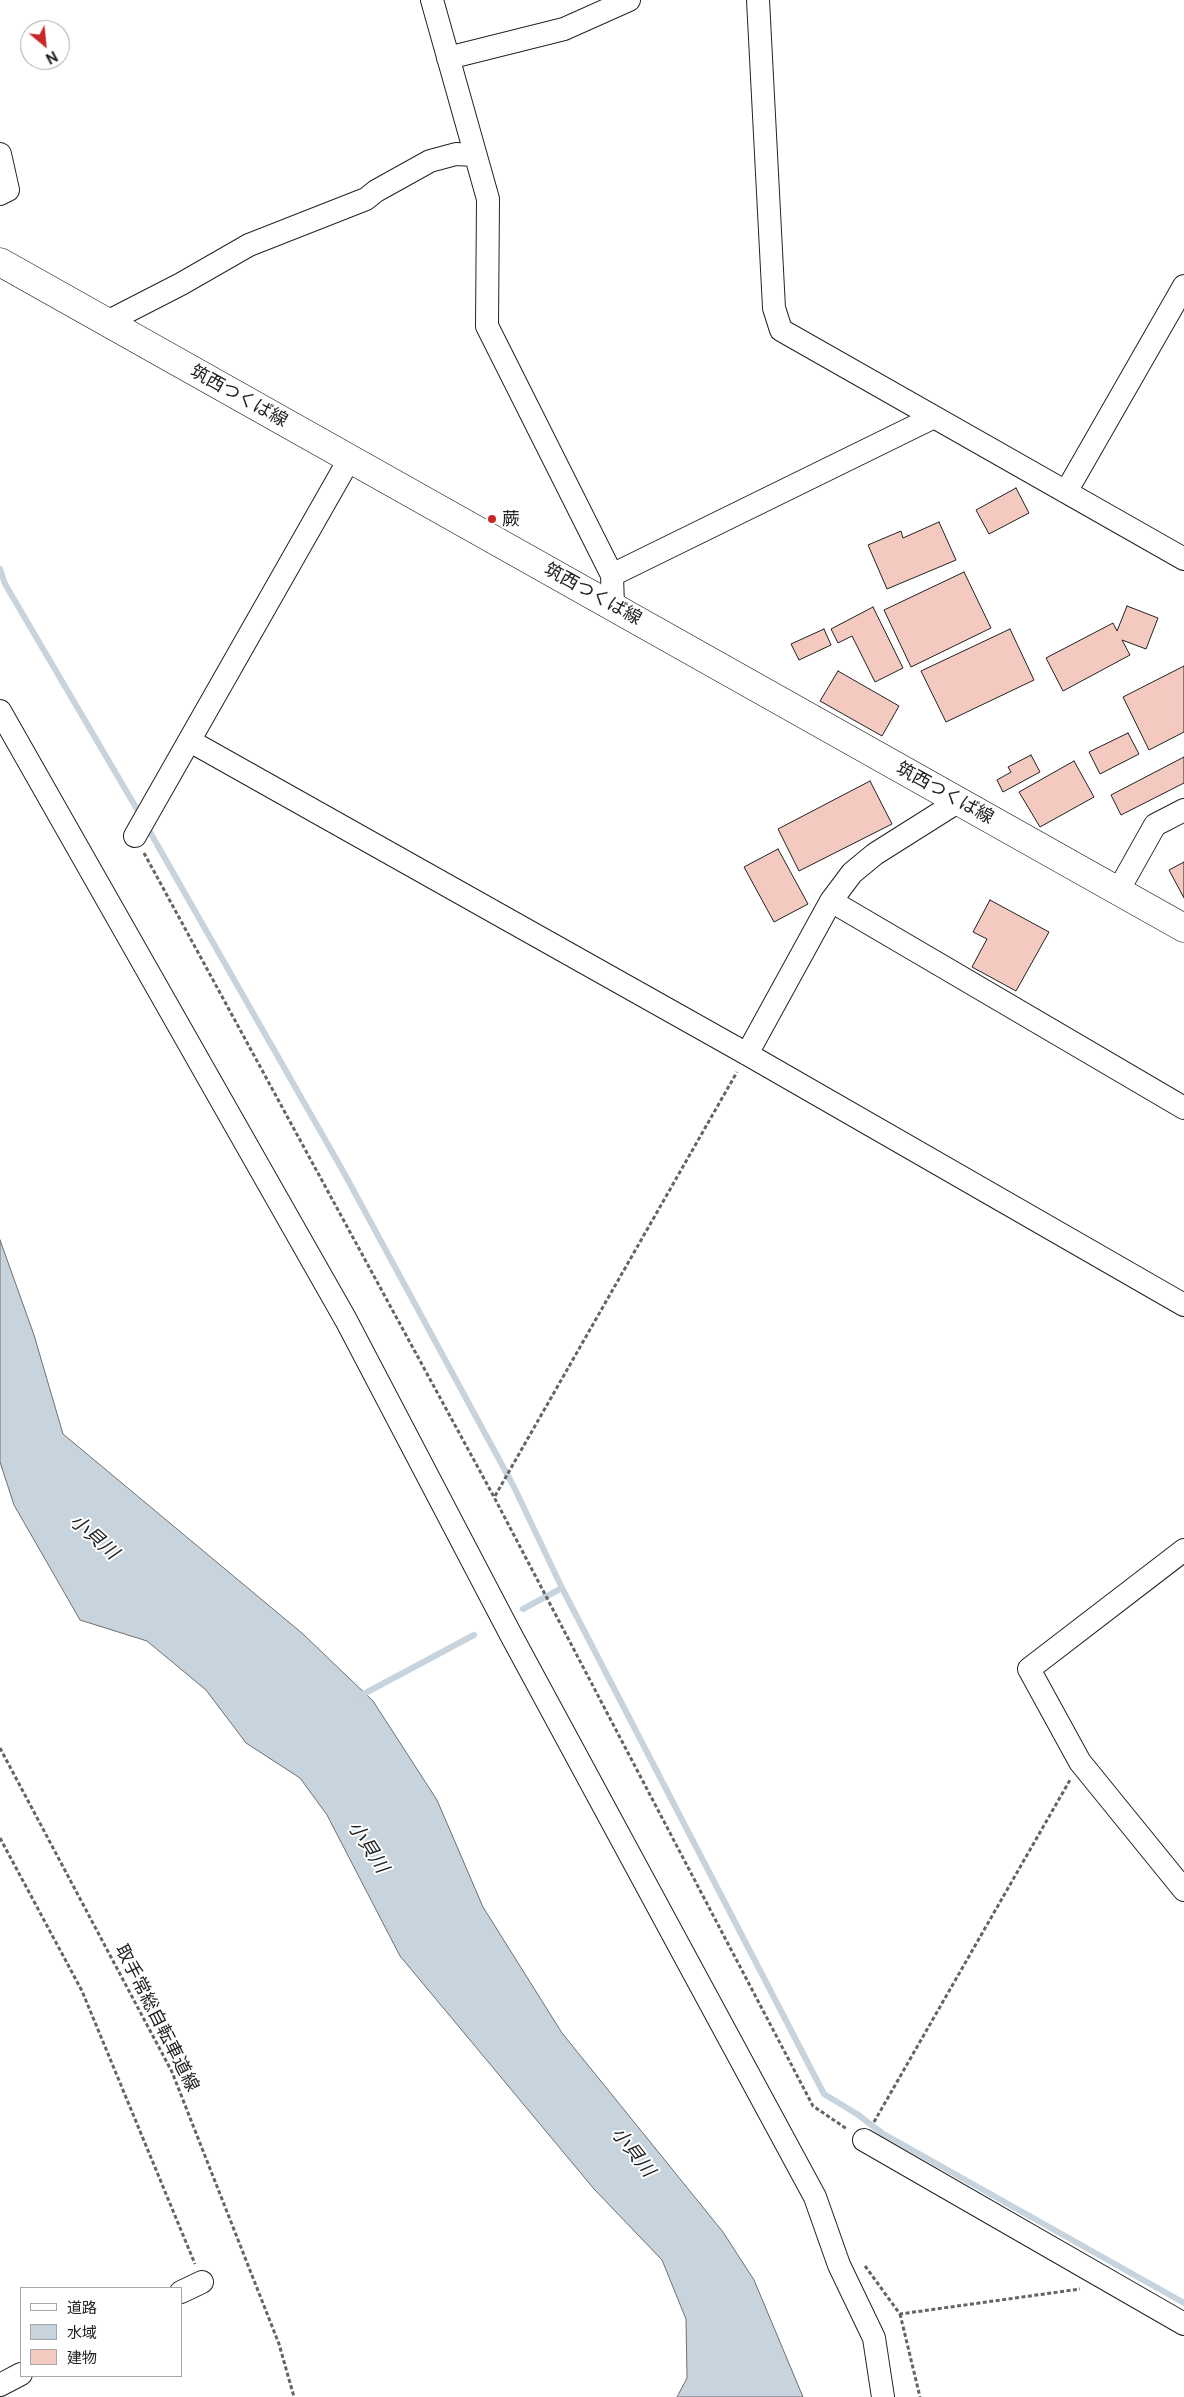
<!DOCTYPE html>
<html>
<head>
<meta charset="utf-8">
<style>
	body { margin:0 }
	#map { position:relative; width:1184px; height:2397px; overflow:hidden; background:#fff; font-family:"Public Sans","Noto Sans JP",sans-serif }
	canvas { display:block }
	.legend { position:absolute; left:20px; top:2287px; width:162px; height:90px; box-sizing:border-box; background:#fff; border:1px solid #a7a7a7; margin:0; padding:6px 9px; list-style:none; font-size:15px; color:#222 }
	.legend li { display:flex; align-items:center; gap:10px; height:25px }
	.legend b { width:25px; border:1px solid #a7a7a7 }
	.north { position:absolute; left:20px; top:20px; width:50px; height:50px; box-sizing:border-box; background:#fff; border:1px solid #a7a7a7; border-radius:50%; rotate:152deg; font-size:14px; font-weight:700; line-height:20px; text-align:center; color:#222 }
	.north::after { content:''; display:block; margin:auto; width:18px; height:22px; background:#c62828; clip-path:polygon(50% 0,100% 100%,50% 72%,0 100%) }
</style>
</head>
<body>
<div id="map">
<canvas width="1184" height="2397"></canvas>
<ul class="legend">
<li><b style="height:6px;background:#fff"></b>道路</li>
<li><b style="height:14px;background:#c7d3dd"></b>水域</li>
<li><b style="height:14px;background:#f3c9c0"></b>建物</li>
</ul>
<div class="north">N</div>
</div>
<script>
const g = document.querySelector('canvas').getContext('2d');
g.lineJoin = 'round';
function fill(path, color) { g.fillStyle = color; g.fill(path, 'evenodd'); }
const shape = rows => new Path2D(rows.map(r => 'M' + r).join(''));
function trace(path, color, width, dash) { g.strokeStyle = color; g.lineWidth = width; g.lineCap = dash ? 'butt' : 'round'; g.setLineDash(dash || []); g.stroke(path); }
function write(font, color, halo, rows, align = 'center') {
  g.font = font + ' "Public Sans","Noto Sans JP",sans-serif'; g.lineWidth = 4; g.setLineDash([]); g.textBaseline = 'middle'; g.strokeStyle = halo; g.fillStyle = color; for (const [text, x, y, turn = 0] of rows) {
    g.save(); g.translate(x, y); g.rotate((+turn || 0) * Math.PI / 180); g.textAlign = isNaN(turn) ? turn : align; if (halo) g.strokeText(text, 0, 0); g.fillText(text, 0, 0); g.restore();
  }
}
const water = shape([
	[0,1240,34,1335,63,1434,303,1634,373,1701,437,1800,483,1907,562,2033,723,2232,754,2280,803,2397,677,2397,687,2378,686,2319,662,2260,594,2189,400,1956,327,1815,300,1778,246,1743,206,1690,147,1641,80,1620,14,1505,0,1462,0,1240]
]);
fill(water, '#c7d3dd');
trace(water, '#6f6f6f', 1);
trace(shape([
	[0,569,5,584,141,816],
	[146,825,343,1171,514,1487,562,1588,824,2094,857,2114,882,2133,1184,2303],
	[523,1609,562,1588],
	[358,1697,474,1635]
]), '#c7d3dd', 6);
const building = shape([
	[1016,488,1029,513,989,534,976,510,1016,488],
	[939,522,956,560,887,589,868,545,901,531,903,538,939,522],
	[964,572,991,628,911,667,884,610,964,572],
	[1127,606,1158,618,1146,649,1122,640,1130,655,1063,691,1046,658,1113,623,1117,631,1127,606],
	[873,607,903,668,875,682,852,636,838,643,831,629,873,607],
	[824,629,831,645,799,660,791,644,824,629],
	[1010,629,1034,680,946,722,921,671,1010,629],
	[1184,666,1184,732,1149,750,1123,697,1184,666],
	[838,671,899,706,882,736,820,701,838,671],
	[1128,733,1139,754,1100,774,1089,752,1128,733],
	[1031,755,1040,772,1003,792,997,780,1011,772,1008,767,1031,755],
	[1184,757,1184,783,1121,815,1111,795,1184,757],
	[1074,761,1094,797,1040,827,1019,792,1074,761],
	[870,781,892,824,799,871,778,829,870,781],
	[778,849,808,904,774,922,744,867,778,849],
	[1184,862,1184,898,1169,870,1184,862],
	[990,900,1049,932,1016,991,972,967,987,939,973,932,990,900]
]);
fill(building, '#f3c9c0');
trace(building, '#222', 1);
const minor = shape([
	[432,0,488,199,487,326,612,575,613,606],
	[758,0,774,308,781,330,1184,559],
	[448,58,564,29,629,0],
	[0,154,8,190,0,194],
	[107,322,181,284,249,245,366,199,376,191,430,161,456,154,475,155],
	[1066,492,1184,286],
	[612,575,934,417],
	[0,711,346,1320,511,1635,815,2197,839,2265,874,2338,883,2397],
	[190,741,747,1054,1184,1305],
	[135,836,350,458],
	[1118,891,1155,825,1184,810],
	[831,901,1184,1108],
	[747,1054,831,901,852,873,875,854,959,801],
	[1184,1550,1029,1669,1080,1762,1184,1890],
	[864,2140,1184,2324],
	[181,2292,202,2282],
	[0,2385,21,2374]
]);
const major = shape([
	[0,262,1184,928]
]);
trace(minor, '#222', 24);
trace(major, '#222', 29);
trace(shape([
	[144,853,494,1497,813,2106,847,2129],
	[495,1496,737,1072],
	[0,1748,172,2072,279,2344,294,2397],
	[0,1838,82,1991,195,2264],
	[874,2122,1070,1780],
	[865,2266,900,2314,1080,2289],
	[900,2314,920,2397]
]), '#646464', 3, [4, 2.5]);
trace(minor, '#fff', 22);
trace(major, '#fff', 28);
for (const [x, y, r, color] of [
	[492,519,5,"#c62828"]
]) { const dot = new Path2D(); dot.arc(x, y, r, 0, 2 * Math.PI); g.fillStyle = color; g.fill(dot); trace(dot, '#fff', 2); }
write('18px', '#222', '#fff', [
	["筑西つくば線",239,396,29],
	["筑西つくば線",593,594,29],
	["筑西つくば線",945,793,29],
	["取手常総自転車道線",157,2018,63]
]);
write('18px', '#222', '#fff', [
	["蕨",502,519]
], 'left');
write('italic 19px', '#222', '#fff', [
	["小貝川",94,1537,41],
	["小貝川",368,1847,57],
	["小貝川",633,2152,52]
]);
</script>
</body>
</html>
